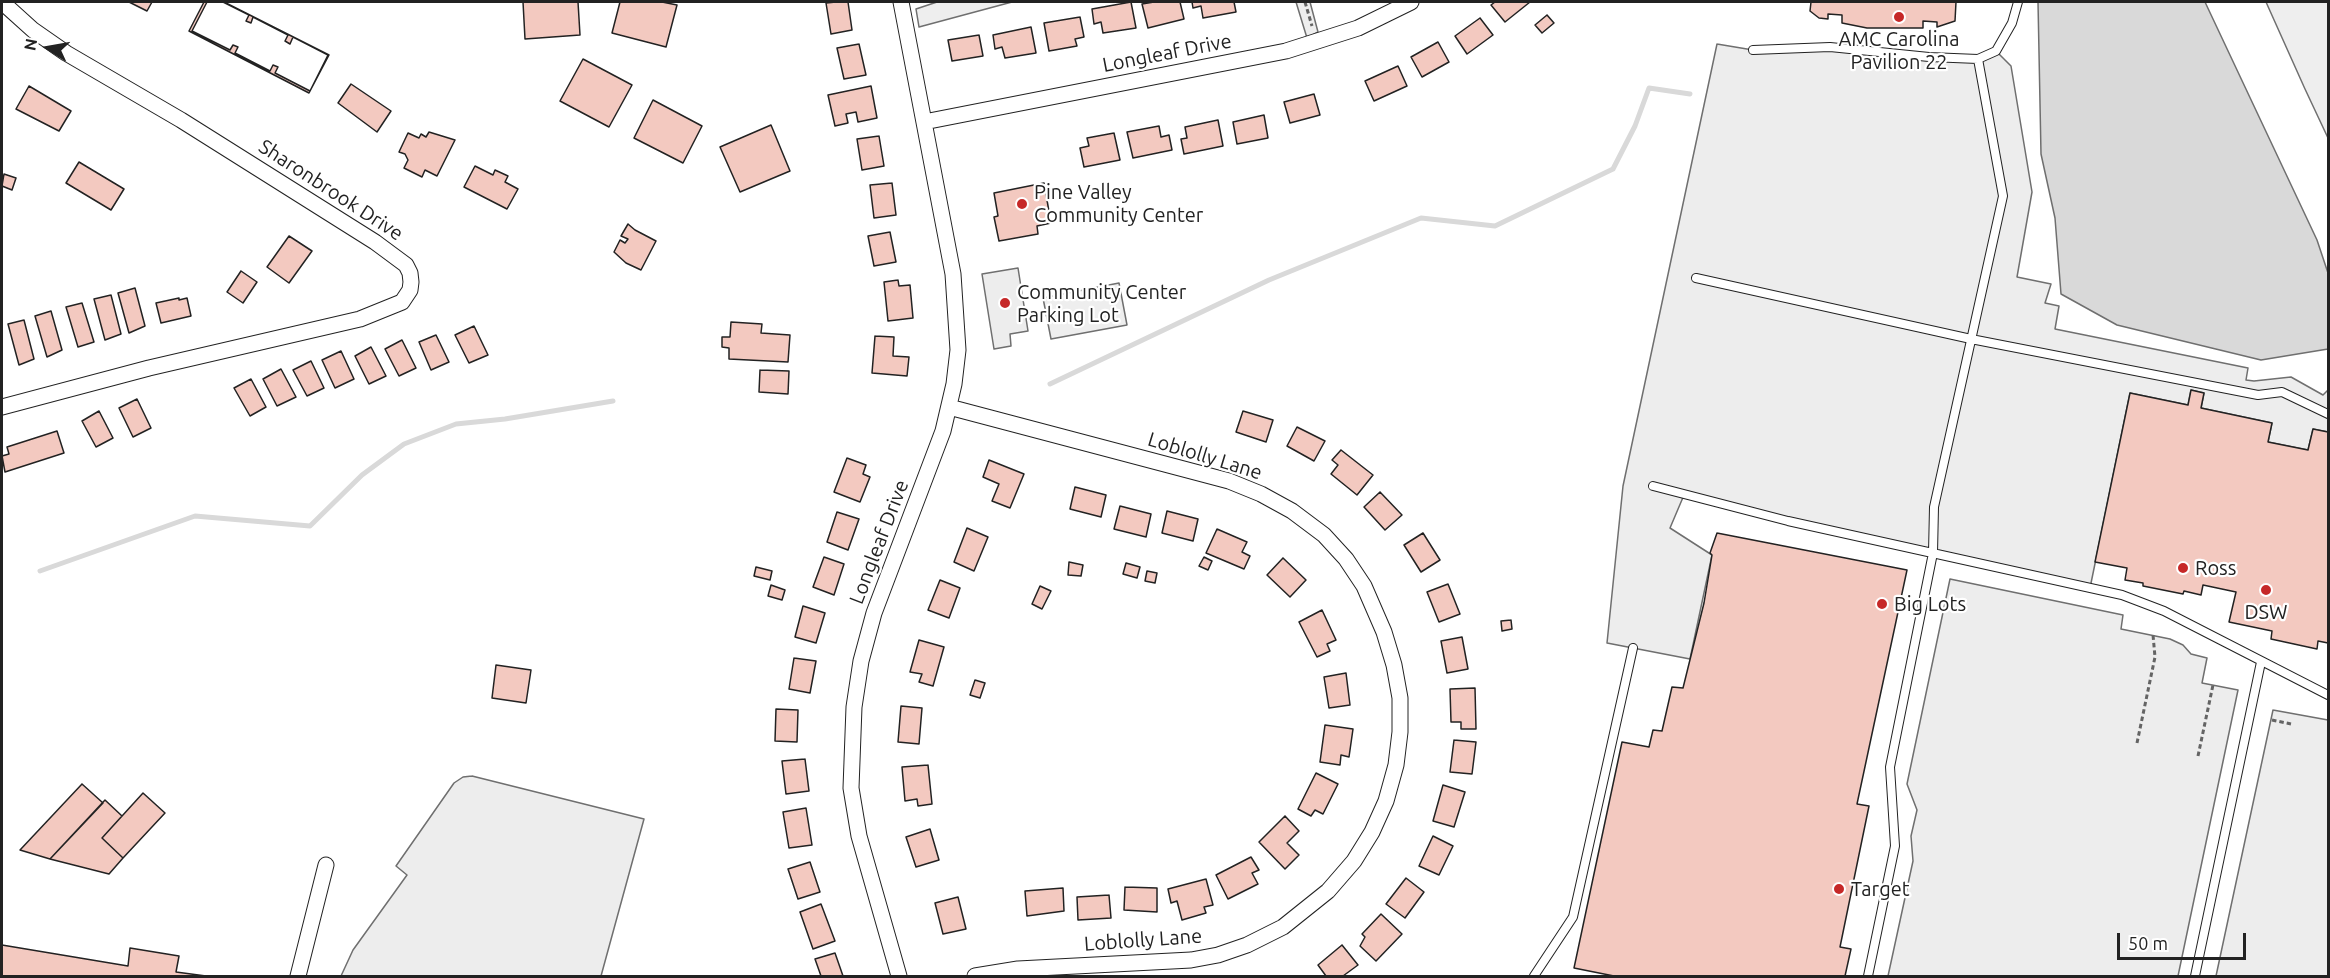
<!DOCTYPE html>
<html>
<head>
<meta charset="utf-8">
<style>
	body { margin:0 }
	#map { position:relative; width:2330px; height:978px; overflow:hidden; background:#fff; font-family:Ubuntu,sans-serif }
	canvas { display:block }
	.frame { position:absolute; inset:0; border:3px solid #222; pointer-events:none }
	.north { position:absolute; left:18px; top:18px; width:60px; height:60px; -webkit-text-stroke:4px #fff; paint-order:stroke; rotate:281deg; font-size:16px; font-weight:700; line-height:24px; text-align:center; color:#222 }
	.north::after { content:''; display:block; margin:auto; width:21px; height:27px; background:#222; clip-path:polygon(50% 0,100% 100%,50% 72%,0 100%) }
	.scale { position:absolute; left:2117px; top:933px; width:129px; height:27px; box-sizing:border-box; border:3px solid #222; border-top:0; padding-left:8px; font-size:18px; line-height:21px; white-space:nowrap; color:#222; -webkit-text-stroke:4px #fff; paint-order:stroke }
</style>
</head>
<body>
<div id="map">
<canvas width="2330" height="978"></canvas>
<div class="frame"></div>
<div class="north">N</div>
<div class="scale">50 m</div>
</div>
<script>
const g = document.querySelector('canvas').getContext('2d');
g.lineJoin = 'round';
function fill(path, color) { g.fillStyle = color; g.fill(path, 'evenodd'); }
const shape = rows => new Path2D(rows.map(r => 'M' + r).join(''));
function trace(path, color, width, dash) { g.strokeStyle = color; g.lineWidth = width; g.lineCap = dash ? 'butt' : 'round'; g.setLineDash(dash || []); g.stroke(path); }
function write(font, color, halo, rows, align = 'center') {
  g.font = font + ' Ubuntu,sans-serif'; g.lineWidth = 4.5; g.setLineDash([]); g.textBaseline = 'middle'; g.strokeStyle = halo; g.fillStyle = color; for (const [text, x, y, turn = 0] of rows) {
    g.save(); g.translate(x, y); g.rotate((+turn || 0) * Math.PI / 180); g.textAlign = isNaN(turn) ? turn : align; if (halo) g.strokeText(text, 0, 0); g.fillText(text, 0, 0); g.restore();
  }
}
const green = shape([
	[937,2,1012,2,919,27,916,9,937,2],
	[1296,2,1310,2,1318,32,1307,38,1296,2],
	[2266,2,2328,2,2328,138,2305,89,2266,2],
	[1119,283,1127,325,1051,339,1043,298,1119,283]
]);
fill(green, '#eee');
trace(green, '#6f6f6f', 1.5);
const parking = shape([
	[1717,44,1753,50,1830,47,1978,59,1996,51,2011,66,2032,192,2017,277,2051,284,2045,303,2059,306,2055,329,2248,368,2246,380,2254,381,2291,377,2323,395,2328,390,2328,432,2313,429,2308,450,2268,442,2272,423,2201,408,2204,393,2191,390,2188,405,2130,393,2090,588,1684,495,1670,528,1712,555,1690,659,1607,643,1623,486,1717,44],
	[1018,268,1028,331,1010,334,1011,346,994,349,982,274,1018,268],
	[1950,579,2123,615,2121,629,2170,639,2183,645,2191,654,2207,658,2202,683,2238,690,2178,976,1888,976,1913,861,1911,836,1917,810,1907,784,1950,579],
	[2273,710,2328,720,2328,976,2216,976,2273,710],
	[472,776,644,819,601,976,341,976,353,950,407,875,396,866,454,783,463,777,472,776]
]);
fill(parking, '#ededed');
trace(parking, '#6f6f6f', 1.5);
const water = shape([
	[2038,2,2205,2,2317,240,2328,273,2328,349,2261,360,2117,325,2061,294,2055,218,2041,154,2038,2]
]);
fill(water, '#d9d9d9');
trace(water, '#6f6f6f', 1.5);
trace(shape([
	[1050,384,1269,280,1421,218,1495,226,1613,169,1635,126,1649,88,1690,94],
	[40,571,195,516,310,526,362,475,404,444,456,424,505,419,613,401]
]), '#d9d9d9', 5);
const building = shape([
	[129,2,152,2,147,11,129,2],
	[204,2,224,2,329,55,309,93,189,31,204,2],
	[207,2,223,2,249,15,246,21,251,23,253,17,288,35,285,41,290,44,293,37,328,55,310,91,275,73,278,67,273,65,270,71,235,53,238,47,233,45,230,50,192,31,207,2],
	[523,2,578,2,580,35,525,39,523,2],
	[620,2,662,2,677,5,666,47,612,33,620,2],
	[836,2,848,2,852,30,831,34,826,3,836,2],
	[1131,2,1136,28,1103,33,1101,22,1094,24,1092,9,1131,2],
	[1154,2,1180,2,1184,19,1148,28,1142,4,1154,2],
	[1192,2,1234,2,1236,12,1203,18,1201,6,1193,8,1192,2],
	[1495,2,1530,2,1505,22,1491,5,1495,2],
	[1811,2,1956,2,1955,21,1937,27,1937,22,1923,21,1923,28,1867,28,1842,23,1842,15,1828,14,1828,19,1819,18,1810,11,1811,2],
	[1547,15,1554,23,1542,33,1535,25,1547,15],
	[1080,17,1084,37,1075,39,1077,46,1049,51,1044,23,1080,17],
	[1480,18,1493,35,1467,54,1455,36,1480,18],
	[1031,27,1036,53,1005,58,1002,47,995,49,993,35,1031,27],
	[979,35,983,56,952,61,948,40,979,35],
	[1438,42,1449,62,1422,77,1411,57,1438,42],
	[859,44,866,75,844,79,837,48,859,44],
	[583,59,632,85,609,127,560,101,583,59],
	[1398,66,1407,86,1374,101,1365,81,1398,66],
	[351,84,391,111,377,132,338,103,351,84],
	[29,86,71,111,59,131,16,109,29,86],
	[871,86,877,118,858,122,856,112,846,114,848,123,835,126,828,95,871,86],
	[1314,94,1320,115,1290,123,1284,102,1314,94],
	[653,100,702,126,683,163,634,138,653,100],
	[1264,115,1268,138,1237,144,1233,122,1264,115],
	[1218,120,1223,146,1184,154,1181,139,1187,138,1185,127,1218,120],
	[771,125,790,171,740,192,720,147,771,125],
	[1159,126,1161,137,1169,135,1172,150,1133,158,1127,132,1159,126],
	[429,132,455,140,437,176,425,170,422,177,404,168,408,160,405,154,399,152,408,133,419,138,421,134,426,137,429,132],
	[1114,133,1120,160,1084,167,1080,148,1089,146,1087,138,1114,133],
	[879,136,884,166,862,170,857,139,879,136],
	[79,162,124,189,111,210,66,183,79,162],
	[475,166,493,175,495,170,508,176,505,182,518,189,507,209,464,187,475,166],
	[4,174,16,178,12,190,2,186,4,174],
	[892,183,896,215,874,218,870,185,892,183],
	[1044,183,1051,223,1037,226,1038,234,999,241,994,217,998,216,994,193,1044,183],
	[628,224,635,230,656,241,641,270,626,263,614,252,620,240,625,243,628,239,621,236,628,224],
	[890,232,896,262,874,266,868,236,890,232],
	[289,236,312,251,289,283,267,267,289,236],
	[241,271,257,282,243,303,227,292,241,271],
	[898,280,899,286,910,285,913,318,888,321,884,282,898,280],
	[135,288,145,326,129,333,118,293,135,288],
	[111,295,121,334,105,340,94,299,111,295],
	[179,298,179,300,187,298,191,316,161,323,156,303,179,298],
	[82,303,94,342,78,347,66,307,82,303],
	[51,311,62,350,47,357,35,316,51,311],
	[24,320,34,359,19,365,8,324,24,320],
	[731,322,762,324,761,333,790,335,788,362,729,359,729,348,722,347,722,337,730,337,731,322],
	[474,326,488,355,469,363,455,335,474,326],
	[436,335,449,362,431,370,419,342,436,335],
	[875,336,894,337,893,356,909,357,907,376,872,373,875,336],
	[402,340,416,368,399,376,385,349,402,340],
	[371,347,386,376,369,384,355,356,371,347],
	[341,351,354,379,335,388,322,360,341,351],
	[311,361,324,388,307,396,293,370,311,361],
	[281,369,296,397,277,406,263,379,281,369],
	[760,370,789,371,788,394,759,392,760,370],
	[251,379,266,407,250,416,234,388,251,379],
	[2191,390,2204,393,2201,408,2272,423,2268,442,2308,450,2313,429,2328,432,2328,643,2318,641,2317,649,2271,639,2272,631,2229,622,2236,592,2203,585,2201,595,2184,591,2183,594,2143,586,2143,583,2125,580,2127,568,2095,562,2130,393,2188,405,2191,390],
	[137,399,151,428,133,437,119,408,137,399],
	[99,411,113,438,96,447,82,421,99,411],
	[1243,411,1273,420,1266,442,1236,432,1243,411],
	[1297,427,1325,441,1314,461,1287,446,1297,427],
	[57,431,64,453,5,472,2,456,9,454,7,447,57,431],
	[1341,450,1373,475,1357,495,1331,474,1338,465,1332,460,1341,450],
	[847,458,866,465,863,474,870,477,860,502,834,492,847,458],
	[989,460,1024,474,1010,508,992,501,999,484,983,477,989,460],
	[1075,487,1106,495,1101,517,1070,509,1075,487],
	[1380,492,1402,515,1385,530,1364,507,1380,492],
	[1120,506,1151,514,1146,537,1114,529,1120,506],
	[1167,511,1198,519,1193,541,1162,533,1167,511],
	[837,512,859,519,848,550,827,542,837,512],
	[967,528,988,537,974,571,954,562,967,528],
	[1217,529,1247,542,1242,552,1250,556,1244,569,1206,553,1217,529],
	[1423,533,1440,560,1421,572,1404,545,1423,533],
	[1717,533,1907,570,1857,804,1869,806,1840,947,1851,949,1845,976,1614,976,1574,968,1622,742,1649,747,1653,730,1662,731,1672,687,1683,688,1704,603,1712,555,1710,553,1717,533],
	[824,557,844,564,834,595,813,587,824,557],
	[1204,557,1212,561,1208,570,1199,566,1204,557],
	[1283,558,1306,580,1290,597,1267,575,1283,558],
	[1069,562,1083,565,1081,576,1068,575,1069,562],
	[1126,563,1140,567,1137,578,1123,574,1126,563],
	[756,567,772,571,770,580,754,576,756,567],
	[1147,571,1157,573,1155,583,1145,581,1147,571],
	[940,580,960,588,949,618,928,610,940,580],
	[1448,584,1460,614,1439,622,1427,592,1448,584],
	[771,585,785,590,782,600,768,596,771,585],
	[1040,586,1051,591,1042,609,1032,604,1040,586],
	[803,606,825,613,816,643,795,637,803,606],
	[1322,610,1336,640,1327,644,1330,651,1317,657,1299,622,1322,610],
	[1511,620,1512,629,1502,631,1501,621,1511,620],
	[1462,637,1468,669,1447,673,1441,641,1462,637],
	[919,640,944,647,933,686,919,682,922,674,910,672,919,640],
	[794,658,816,661,810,693,789,689,794,658],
	[496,665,531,670,526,703,492,698,496,665],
	[1346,673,1350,705,1329,708,1324,677,1346,673],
	[975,680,985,683,980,698,970,695,975,680],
	[1475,688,1476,729,1461,729,1461,722,1451,722,1450,689,1475,688],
	[901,706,922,708,919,744,898,742,901,706],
	[776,709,798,710,797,742,775,741,776,709],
	[1325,725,1353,729,1349,757,1341,755,1340,765,1320,762,1325,725],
	[1454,740,1476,742,1472,774,1450,772,1454,740],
	[805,759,809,791,786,794,782,761,805,759],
	[928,765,932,804,918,806,917,799,905,801,902,767,928,765],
	[1316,773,1338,784,1323,814,1315,810,1311,816,1298,809,1316,773],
	[82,784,103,803,50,859,20,850,82,784],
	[1443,785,1465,792,1454,827,1433,821,1443,785],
	[143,793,165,813,123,858,102,838,143,793],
	[105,800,122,816,102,838,123,858,109,874,50,859,105,800],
	[806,808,812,845,789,848,783,812,806,808],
	[1285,816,1299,831,1287,843,1299,855,1285,869,1259,842,1285,816],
	[930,829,939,860,916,867,906,837,930,829],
	[1433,836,1453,846,1439,875,1419,866,1433,836],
	[1251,857,1259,870,1252,873,1258,884,1228,899,1216,875,1251,857],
	[810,862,820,892,798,899,788,869,810,862],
	[1406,878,1424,892,1405,918,1386,904,1406,878],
	[1206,879,1213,905,1204,907,1206,913,1182,920,1177,901,1171,903,1168,889,1206,879],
	[1125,887,1157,888,1157,912,1124,910,1125,887],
	[1063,888,1064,911,1027,916,1025,891,1063,888],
	[1109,895,1111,918,1078,920,1077,897,1109,895],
	[958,897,966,929,943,934,935,903,958,897],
	[821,904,835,941,813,949,800,912,821,904],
	[1381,914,1402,934,1376,961,1360,946,1365,937,1362,934,1381,914],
	[2,945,128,966,130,948,179,956,176,972,206,976,2,976,2,945],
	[1342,945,1358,965,1343,976,1326,976,1318,965,1342,945],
	[835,953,843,976,821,976,815,959,835,953]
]);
fill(building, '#f3c9c0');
trace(building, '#222', 1.5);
const service = shape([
	[1753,50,1830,47,1929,57,1978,59,1996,51,2012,23,2018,2],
	[1696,278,1971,339,2258,395,2282,392,2328,414],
	[1653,486,1788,521,2122,595,2164,611,2328,695],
	[1534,976,1573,917,1633,648],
	[1868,976,1895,846,1890,767,1933,553,1934,507,2003,196,1978,59],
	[2195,976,2261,662]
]);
const minor = shape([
	[2,2,33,30,66,53,181,120,375,242,406,265,410,273,411,282,410,290,402,302,360,319,149,368,2,407],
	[924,122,1286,51,1358,28,1411,2],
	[949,407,1229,481,1261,494,1292,511,1324,535,1346,559,1364,586,1384,632,1394,665,1400,698,1400,732,1396,765,1386,801,1372,832,1354,861,1328,891,1283,927,1247,945,1218,955,1191,960,1018,969,975,976],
	[298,976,326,865],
	[899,976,859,836,851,788,854,707,861,661,874,613,943,431,954,384,958,350,953,274,901,2]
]);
trace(service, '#222', 10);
trace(minor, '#222', 17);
trace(shape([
	[1305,2,1312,26],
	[2272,720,2291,724],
	[2137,743,2155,657,2153,635],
	[2198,756,2213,685]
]), '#646464', 3, [4.5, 3]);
trace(service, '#fff', 8);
trace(minor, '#fff', 15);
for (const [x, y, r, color] of [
	[1899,17,6,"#c62828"],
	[1022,204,6,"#c62828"],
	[1005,303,6,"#c62828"],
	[2183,568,6,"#c62828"],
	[2266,590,6,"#c62828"],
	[1882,604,6,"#c62828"],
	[1839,889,6,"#c62828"]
]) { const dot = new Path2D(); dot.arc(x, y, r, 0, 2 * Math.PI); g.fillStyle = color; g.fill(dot); trace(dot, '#fff', 2); }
write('20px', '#222', '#fff', [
	["AMC Carolina",1899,39,"center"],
	["Pavilion 22",1899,62,"center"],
	["Pine Valley",1034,192],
	["Community Center",1034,215],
	["Community Center",1017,292],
	["Parking Lot",1017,315],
	["Ross",2195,568],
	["Big Lots",1894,604],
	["DSW",2266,612,"center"],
	["Target",1851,889]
], 'left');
write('20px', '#222', '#fff', [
	["Longleaf Drive",1167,53,-11],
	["Sharonbrook Drive",331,190,33],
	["Loblolly Lane",1205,456,17],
	["Longleaf Drive",879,542,-69],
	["Loblolly Lane",1143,940,-4]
]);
</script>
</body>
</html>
